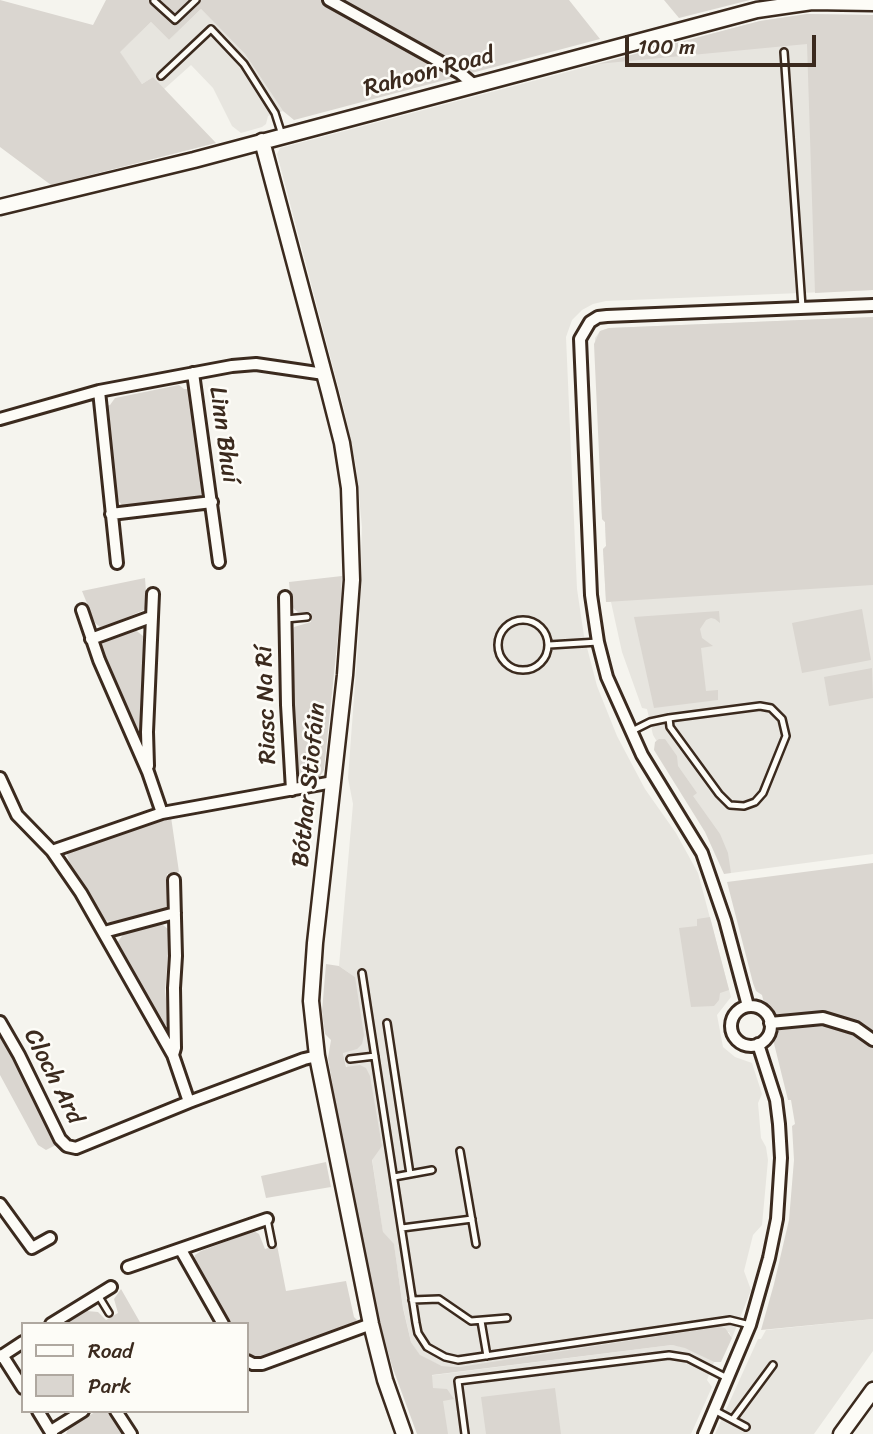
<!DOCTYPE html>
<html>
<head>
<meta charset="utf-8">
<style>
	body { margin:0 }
	#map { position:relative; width:873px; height:1434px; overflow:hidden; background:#f5f4ee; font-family:Sriracha,sans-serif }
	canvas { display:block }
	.legend { position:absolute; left:21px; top:1322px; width:228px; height:91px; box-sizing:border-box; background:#fdfcf7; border:2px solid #afa8a0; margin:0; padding:9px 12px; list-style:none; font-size:21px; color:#3b2a1e }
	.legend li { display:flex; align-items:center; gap:14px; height:35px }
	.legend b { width:35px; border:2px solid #afa8a0 }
	.scale { position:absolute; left:625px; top:35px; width:191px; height:32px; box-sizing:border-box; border:4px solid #3b2a1e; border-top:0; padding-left:9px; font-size:21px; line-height:24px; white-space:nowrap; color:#3b2a1e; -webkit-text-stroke:5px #fdfcf7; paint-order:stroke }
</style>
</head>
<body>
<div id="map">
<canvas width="873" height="1434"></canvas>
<ul class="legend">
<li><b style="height:9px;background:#fdfcf7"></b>Road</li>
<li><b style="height:19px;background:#dad6d0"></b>Park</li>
</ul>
<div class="scale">100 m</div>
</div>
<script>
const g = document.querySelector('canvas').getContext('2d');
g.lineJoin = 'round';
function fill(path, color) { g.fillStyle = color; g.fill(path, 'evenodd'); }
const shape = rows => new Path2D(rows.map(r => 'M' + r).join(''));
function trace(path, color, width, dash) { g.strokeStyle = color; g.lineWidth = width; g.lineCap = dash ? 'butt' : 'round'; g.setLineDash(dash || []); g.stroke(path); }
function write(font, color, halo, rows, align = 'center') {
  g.font = font + ' Sriracha,sans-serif'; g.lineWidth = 5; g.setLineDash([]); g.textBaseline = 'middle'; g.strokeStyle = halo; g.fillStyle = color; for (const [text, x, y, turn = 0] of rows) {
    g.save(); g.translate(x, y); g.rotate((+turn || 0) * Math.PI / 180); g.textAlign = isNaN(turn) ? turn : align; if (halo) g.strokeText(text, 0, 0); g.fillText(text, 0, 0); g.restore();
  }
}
fill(shape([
	[201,9,245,54,283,111,268,116,266,124,262,127,241,133,232,126,213,88,191,65,163,90,153,77,142,84,119,52,151,22,169,40],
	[807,14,873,15,873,290,606,301,593,304,582,310,572,320,566,337,577,589,584,636,597,686,617,736,645,789,676,833,698,873,731,997,717,1015,723,1047,735,1057,752,1063,762,1094,758,1103,761,1138,766,1147,768,1160,762,1225,753,1235,744,1271,751,1290,732,1338,729,1332,459,1367,442,1366,420,1356,411,1342,403,1307,394,1245,383,1233,372,1159,343,1053,355,977,339,966,353,804,348,778,359,631,362,527,356,466,344,409,277,154,280,148,284,147,597,64,760,21],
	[873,317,873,854,731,873,724,853,653,735,647,709,642,708,622,652,611,602,606,602,603,549,606,546,605,522,602,519,595,338,600,331,609,328],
	[873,1319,873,1351,814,1434,715,1434,758,1339,761,1339,766,1330],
	[672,1345,685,1347,714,1362,707,1380,712,1387,691,1434,438,1434,427,1376]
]), '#e7e5df');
fill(shape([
	[0,0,93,25,106,0,569,0,600,39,294,120,283,111,245,54,201,9,169,40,151,22,120,52,142,84,153,77,216,143,51,185,0,147],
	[664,0,750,0,679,18],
	[807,14,873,15,873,290,815,293,807,44,597,64,760,21],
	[873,317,873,585,606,602,603,549,606,546,605,522,602,519,594,344,600,331,609,328],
	[179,385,184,389,190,389,204,492,197,499,159,505,122,505,116,498,106,406,110,405,115,398],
	[342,576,340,616,324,770,319,778,302,780,298,776,296,761,290,636,294,627,311,622,311,612,298,612,294,609,291,604,289,582],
	[145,578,147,605,144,610,109,625,100,627,95,623,82,591],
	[862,609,871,660,802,673,792,623],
	[719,611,720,623,715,619,711,618,706,620,700,629,702,638,713,646,701,648,706,691,718,690,718,700,654,708,634,617],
	[133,628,143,636,146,652,142,711,144,731,140,734,131,721,102,655,101,645,103,640],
	[872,668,873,698,829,706,824,677],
	[659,739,665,739,677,756,678,766,697,793,693,796,720,834,728,853,731,873,724,874,705,832,654,750,655,742],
	[171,817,179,872,167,874,166,908,159,911,111,922,105,921,70,864,67,855,70,851,77,848],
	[873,863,873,1319,761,1330,774,1284,789,1220,794,1160,792,1126,795,1124,791,1100,788,1100,762,995,756,991,753,983,727,882],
	[710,917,729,990,720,993,719,1000,714,1006,691,1007,679,928,697,926,697,919],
	[159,922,168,929,169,943,165,991,169,1023,164,1027,117,943,125,932],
	[326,964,339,966,355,977,364,1035,362,1044,357,1049,343,1053,346,1067,360,1065,366,1068,370,1076,382,1146,372,1160,383,1232,394,1244,403,1308,411,1342,420,1355,442,1366,459,1367,718,1327,725,1328,732,1338,721,1362,714,1362,685,1348,672,1345,432,1375,433,1388,447,1389,454,1399,443,1401,448,1434,417,1434,392,1366,375,1305,337,1111,328,1058,331,1040,325,1034,322,1011],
	[0,1032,11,1049,56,1145,46,1150,38,1145,0,1075],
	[326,1162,331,1187,266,1198,261,1176],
	[254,1231,259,1234,265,1249,277,1245,286,1291,346,1281,354,1317,357,1320,351,1325,260,1358,254,1358,247,1354,247,1324,231,1324,193,1261,195,1255,201,1251],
	[121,1289,141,1324,65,1324,87,1311,98,1312,106,1320,118,1313,114,1299],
	[555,1388,561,1434,486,1434,481,1397],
	[97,1411,109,1413,123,1434,66,1434,69,1427]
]), '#dad6d0');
const service = shape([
	[154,1,175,20,196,0],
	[784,52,802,307],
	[161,76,211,29,244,64,275,113,282,135],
	[286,619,307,617],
	'498 645a25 25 0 1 1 50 0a25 25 0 1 1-50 0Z',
	[549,645,598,642],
	[630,732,650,722,669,718,760,706,771,708,782,719,786,736,763,793,755,802,744,806,730,805,719,794,670,727,669,718],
	[362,973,416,1323,418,1333,427,1347,445,1357,458,1360,730,1320,750,1325],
	[387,1023,410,1174],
	[350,1059,375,1056],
	[460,1151,476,1244],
	[394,1177,432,1170],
	[267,1219,272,1244],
	[402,1228,472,1219],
	[98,1295,109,1313],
	[412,1300,439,1299,471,1321,507,1318],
	[481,1321,487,1356],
	[716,1411,746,1427],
	[733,1419,773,1365],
	[465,1434,458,1381,669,1355,688,1358,729,1379]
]);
const minor = shape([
	[329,0,460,73,473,84],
	[193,373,219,562],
	[99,391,117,563],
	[0,419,99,391,232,366,256,364,324,374],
	[111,514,212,502],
	[285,597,287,705,292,790],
	[82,610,99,660,148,772,162,813],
	[91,639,151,617],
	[148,766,147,732,153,594],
	[0,778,17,815,52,851,81,893,173,1055,189,1102],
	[52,851,162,813,333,782],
	[104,932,175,913],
	[748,1006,725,920,702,853,642,755,607,677,598,642,591,595,580,339,590,322,598,317,607,316,873,305],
	'731 1026a20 20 0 1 1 40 0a20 20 0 1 1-40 0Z',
	[0,1022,19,1055,60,1139,67,1146,76,1148,189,1102,304,1059,317,1056],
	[770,1023,823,1018,856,1028,873,1040],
	[173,1055,175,1048,174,988,176,956,174,880],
	[0,1204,32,1248,50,1238],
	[181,1250,223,1324],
	[128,1267,267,1219],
	[51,1324,111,1287],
	[2,1355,23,1388],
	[0,1357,23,1342],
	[247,1361,253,1364,262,1364,371,1324],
	[38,1411,52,1434],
	[116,1411,131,1434],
	[51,1431,83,1411],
	[704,1434,750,1325,769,1258,777,1219,781,1158,779,1124,776,1100,758,1044]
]);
const tertiary = shape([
	[262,141,329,392,342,443,349,488,352,580,345,675,315,943,311,1001,317,1056,371,1324,385,1380,404,1434],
	[0,207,194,160,757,10,812,2,873,3],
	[841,1434,873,1390]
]);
trace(service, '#3b2a1e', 10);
trace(minor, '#3b2a1e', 16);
trace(tertiary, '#3b2a1e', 19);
trace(service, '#fdfcf7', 5);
trace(minor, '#fdfcf7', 10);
trace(tertiary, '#fdfcf7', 14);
write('24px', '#3b2a1e', '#fdfcf7', [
	["Rahoon Road",429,73,-15],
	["Linn Bhuí",223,435,82],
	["Riasc Na Rí",267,705,-92],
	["Bóthar Stiofáin",310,785,-84],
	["Cloch Ard",53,1077,63]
]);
</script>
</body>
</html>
